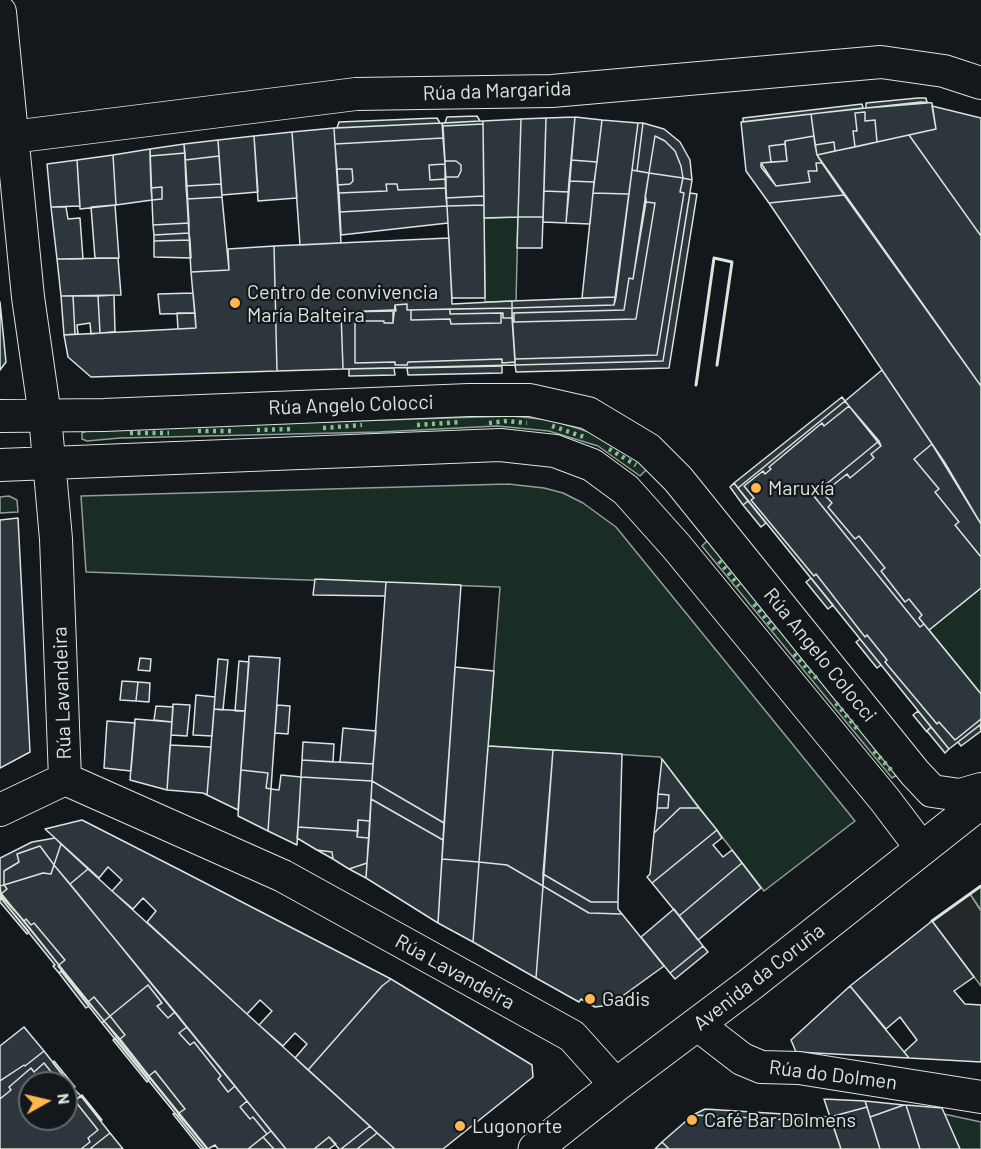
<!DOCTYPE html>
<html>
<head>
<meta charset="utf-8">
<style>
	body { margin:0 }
	#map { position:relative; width:981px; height:1149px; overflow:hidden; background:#14181c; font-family:Barlow,sans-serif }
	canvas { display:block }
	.north { position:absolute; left:18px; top:1071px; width:60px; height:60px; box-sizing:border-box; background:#14181c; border:2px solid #626a69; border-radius:50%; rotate:82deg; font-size:16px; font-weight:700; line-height:24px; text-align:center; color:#d8e6dc }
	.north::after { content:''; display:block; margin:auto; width:21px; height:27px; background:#ffb74d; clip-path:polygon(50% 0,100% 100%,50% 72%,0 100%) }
</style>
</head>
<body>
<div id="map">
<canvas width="981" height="1149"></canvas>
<div class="north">N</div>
</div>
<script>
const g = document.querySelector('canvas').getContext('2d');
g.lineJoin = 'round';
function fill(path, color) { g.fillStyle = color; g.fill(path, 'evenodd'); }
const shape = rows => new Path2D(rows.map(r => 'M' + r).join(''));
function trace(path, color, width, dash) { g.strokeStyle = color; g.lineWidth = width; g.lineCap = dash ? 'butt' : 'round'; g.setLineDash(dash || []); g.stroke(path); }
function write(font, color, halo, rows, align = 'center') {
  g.font = font + ' Barlow,sans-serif'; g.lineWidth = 4.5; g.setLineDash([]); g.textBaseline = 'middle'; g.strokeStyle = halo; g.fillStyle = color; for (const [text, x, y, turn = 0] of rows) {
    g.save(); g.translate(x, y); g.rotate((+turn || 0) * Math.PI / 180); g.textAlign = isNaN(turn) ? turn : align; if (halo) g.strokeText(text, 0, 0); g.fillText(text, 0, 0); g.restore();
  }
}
const green = shape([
	[518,217,516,301,485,302,484,218,518,217],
	[512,416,551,420,589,432,620,448,647,469,640,476,598,446,549,431,497,426,379,432,120,438,87,441,82,439,82,433,93,429,512,416],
	[508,484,544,488,563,493,583,503,616,527,855,821,764,891,660,757,488,746,500,587,86,572,81,496,508,484],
	[9,496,17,500,18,512,0,513,0,497,9,496],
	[709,539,900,773,892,778,702,546,709,539],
	[981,588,981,694,929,630,981,588],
	[981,886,981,910,970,894,981,886],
	[944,1114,981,1122,981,1149,960,1149,944,1114]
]);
fill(green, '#1a2d24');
trace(green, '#939e99', 1.5);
const parking = shape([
	[970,894,981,911,981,986,932,921,970,894]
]);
fill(parking, '#24282b');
trace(parking, '#939e99', 1.5);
const building = shape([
	[918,98,926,98,927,103,866,108,866,103,918,98],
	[921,102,932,103,936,129,877,142,875,120,865,121,865,112,855,113,857,131,853,131,855,147,835,151,834,142,815,145,811,114,921,102],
	[862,104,863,108,743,122,743,118,862,104],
	[932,106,981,118,981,236,909,135,936,129,932,106],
	[865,112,865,121,875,120,877,142,855,147,853,131,857,131,855,113,865,112],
	[811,114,814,136,785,141,785,144,769,146,771,162,761,163,761,167,776,186,810,182,808,171,817,171,816,163,822,163,844,195,769,203,746,171,741,122,811,114],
	[477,116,480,121,445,123,447,117,477,116],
	[575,117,602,120,597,162,571,160,575,117],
	[575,117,569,192,544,191,546,118,575,117],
	[437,118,440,123,337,128,339,122,437,118],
	[546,118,543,217,518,217,521,119,546,118],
	[521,119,518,217,484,218,483,121,521,119],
	[602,120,638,123,629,194,593,193,602,120],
	[480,121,483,121,483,124,443,126,442,123,480,121],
	[442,123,443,138,335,144,334,128,442,123],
	[638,123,643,123,637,171,632,170,638,123],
	[643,123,664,129,680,142,690,160,692,180,683,178,681,166,675,151,665,141,655,136,649,173,637,171,643,123],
	[483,124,484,196,446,198,445,177,458,177,461,171,461,165,456,161,445,161,443,126,483,124],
	[334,128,341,243,300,245,292,132,334,128],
	[292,132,297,198,258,201,254,136,292,132],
	[909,135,981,236,981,386,817,155,909,135],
	[254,136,258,192,222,195,218,140,254,136],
	[655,136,665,141,675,151,681,166,683,178,649,173,655,136],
	[814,136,817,155,822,163,816,163,817,171,808,171,810,182,776,186,761,163,787,161,785,141,814,136],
	[443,138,445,164,429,165,430,180,446,179,446,188,398,190,397,184,386,184,387,191,339,193,338,185,350,184,353,181,352,169,337,169,335,144,443,138],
	[218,140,219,156,185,160,184,144,218,140],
	[834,142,835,151,817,155,815,145,834,142],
	[184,144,185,153,150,156,150,149,184,144],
	[785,144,787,161,771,162,769,146,785,144],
	[150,149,152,200,116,205,113,155,150,149],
	[185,153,189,223,153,225,152,200,162,199,162,187,151,188,150,156,185,153],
	[113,155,116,205,80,209,77,160,113,155],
	[219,156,221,184,186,186,185,160,219,156],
	[77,160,80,206,51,207,47,164,77,160],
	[571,160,597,162,594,182,569,181,571,160],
	[445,161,456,161,461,165,461,171,458,177,445,177,445,161],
	[445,164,446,179,430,180,429,165,445,164],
	[337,169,352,169,353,181,350,184,338,185,337,169],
	[632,170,649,173,633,279,629,278,624,310,512,313,512,308,614,305,632,170],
	[649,173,683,178,680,192,684,193,657,355,515,359,512,313,514,313,514,322,636,319,655,203,646,202,646,198,645,197,649,173],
	[683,178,692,180,663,361,515,365,515,359,657,355,684,193,680,192,683,178],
	[569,181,594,182,590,224,566,223,569,181],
	[221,184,222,197,187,199,186,186,221,184],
	[386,184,397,184,398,190,446,188,447,206,340,212,339,193,387,191,386,184],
	[162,187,162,199,152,200,151,188,162,187],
	[544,191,569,192,566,223,543,222,544,191],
	[593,193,629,194,616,297,582,298,593,193],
	[690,193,697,194,669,368,516,372,515,365,663,361,690,193],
	[844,195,981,386,981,524,945,463,769,203,844,195],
	[484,196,484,205,447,206,446,198,484,196],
	[222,197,229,270,191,272,187,199,222,197],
	[646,202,655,203,636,319,514,322,514,313,624,310,629,278,633,279,646,202],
	[115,205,119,258,95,258,91,207,115,205],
	[484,205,485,298,452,298,447,206,484,205],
	[447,206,448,223,341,235,340,212,447,206],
	[51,207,66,207,68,219,80,218,83,259,57,259,51,207],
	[518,217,543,217,542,248,517,248,518,217],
	[189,223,189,233,154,235,153,225,189,223],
	[189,233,190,240,154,241,154,235,189,233],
	[449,238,452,304,512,301,512,308,407,310,407,304,395,305,396,311,341,312,343,369,277,371,274,246,449,238],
	[190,240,191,258,154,257,154,241,190,240],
	[274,246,277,371,91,377,68,357,64,335,196,328,191,272,229,270,228,249,274,246],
	[118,258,121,295,61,296,57,259,118,258],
	[193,293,195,313,160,314,158,294,193,293],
	[114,295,115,332,100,333,98,296,114,295],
	[61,296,73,296,75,334,64,335,61,296],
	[73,296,98,296,100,333,91,334,90,323,77,325,78,334,75,334,73,296],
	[616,297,614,305,512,308,512,301,616,297],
	[0,302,6,362,0,370,0,302],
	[407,304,407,310,411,310,411,320,450,319,451,324,501,323,501,313,503,313,503,318,512,318,515,362,502,363,502,359,408,362,407,365,395,365,395,362,355,363,355,321,384,321,384,323,393,323,395,305,407,304],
	[512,308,512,318,503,318,503,313,450,314,450,309,512,308],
	[450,309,450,314,501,313,501,323,451,324,450,319,411,320,411,310,450,309],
	[393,310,393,323,384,323,384,321,355,321,355,363,395,362,395,365,407,365,408,362,502,359,502,363,515,362,515,365,343,369,341,312,393,310],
	[177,313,195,313,196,328,178,329,177,313],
	[502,366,502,373,408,375,407,368,502,366],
	[394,368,395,375,349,376,349,369,394,368],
	[882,370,932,444,914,459,939,489,935,492,959,522,955,525,981,557,981,588,929,630,919,618,922,615,909,599,905,602,881,571,885,568,859,536,855,539,828,507,832,503,823,493,847,474,850,478,874,458,871,454,881,446,845,401,882,370],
	[842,397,845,401,738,488,734,483,842,397],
	[845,401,849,406,824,426,822,423,769,467,771,469,765,474,763,471,744,486,754,498,751,500,814,576,816,574,865,637,867,635,887,660,885,662,937,724,939,722,955,740,981,719,981,724,949,749,738,488,845,401],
	[849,406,879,441,813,495,920,627,924,624,981,694,981,719,955,740,939,722,937,724,885,662,887,660,867,635,865,637,816,574,814,576,751,500,754,498,744,486,763,471,765,474,771,469,769,467,822,423,824,426,849,406],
	[879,441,881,446,871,454,874,458,850,478,847,474,823,493,832,503,828,507,855,539,859,536,885,568,881,571,905,602,909,599,922,615,919,618,924,624,920,627,813,495,879,441],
	[932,444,981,524,981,557,955,525,959,522,935,492,939,489,914,459,932,444],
	[734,483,748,501,743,505,730,487,734,483],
	[748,501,766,523,761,527,743,505,748,501],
	[18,518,30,752,0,768,0,520,18,518],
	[811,578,833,605,828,609,806,582,811,578],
	[315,579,386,582,385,596,313,595,315,579],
	[386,582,461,585,444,823,372,781,386,582],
	[860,639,881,665,877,668,856,642,860,639],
	[249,656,280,658,271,789,266,788,268,773,241,770,249,656],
	[140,658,151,659,150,671,138,670,140,658],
	[218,659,228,660,223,710,214,709,218,659],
	[239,661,249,662,245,711,235,711,239,661],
	[455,667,494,671,479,862,442,859,455,667],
	[122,681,138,682,136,701,120,700,122,681],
	[138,682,150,683,149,702,136,701,138,682],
	[196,695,215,697,212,736,193,735,196,695],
	[173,704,190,705,187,736,171,735,173,704],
	[277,705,290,706,288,734,275,733,277,705],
	[156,706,173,707,172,722,154,720,156,706],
	[214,709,245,711,238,810,207,795,214,709],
	[918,711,931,727,927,731,928,732,927,732,913,715,918,711],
	[135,719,172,722,167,790,130,780,135,719],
	[107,721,135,723,131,771,104,768,107,721],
	[980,725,981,731,961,746,958,742,980,725],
	[931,727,949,749,945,753,927,731,931,727],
	[343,728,376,731,373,764,340,762,343,728],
	[303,742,334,744,333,762,302,760,303,742],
	[170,745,211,747,207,795,203,793,167,790,170,745],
	[488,746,553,750,543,886,507,865,479,862,488,746],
	[553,750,622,754,618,902,591,902,543,874,553,750],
	[662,759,699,808,680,808,654,833,657,808,668,808,669,795,658,794,662,759],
	[302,760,373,764,372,781,301,777,302,760],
	[241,770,268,773,266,788,271,789,268,831,238,816,241,770],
	[281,775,301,777,297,845,268,831,271,789,279,790,281,775],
	[301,777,372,781,370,821,358,820,358,831,298,827,301,777],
	[372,781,444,823,443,840,371,799,372,781],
	[658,794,669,795,668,808,657,808,658,794],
	[371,799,443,840,438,923,366,878,371,799],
	[680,808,699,808,717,830,652,883,647,877,650,874,654,833,680,808],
	[82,820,178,869,391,979,382,986,308,1070,295,1058,307,1044,295,1033,283,1046,259,1025,272,1011,260,1000,247,1014,147,922,156,911,143,898,133,909,112,891,122,880,108,867,99,878,45,829,82,820],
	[358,820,370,821,369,838,357,837,358,820],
	[298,827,358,831,357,837,369,838,367,863,349,869,333,859,332,852,317,850,297,838,298,827],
	[717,830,722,838,713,845,723,857,732,850,742,863,679,916,652,883,717,830],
	[55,838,61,844,54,865,40,846,17,854,19,862,4,871,4,885,0,886,0,858,32,842,55,838],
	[61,844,88,869,70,884,54,865,61,844],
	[40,846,54,865,51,874,43,873,4,885,4,871,19,862,17,854,40,846],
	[317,850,332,852,333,859,317,850],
	[442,859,479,862,473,942,438,923,442,859],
	[479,862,507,865,543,886,536,978,473,942,479,862],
	[367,863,366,878,349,869,367,863],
	[742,863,761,888,698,940,679,916,742,863],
	[54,865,175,1012,168,1018,157,1006,162,1003,148,985,110,1016,94,997,88,1002,59,965,65,960,34,923,31,925,26,919,24,921,1,894,7,889,4,885,43,873,51,874,54,865],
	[88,869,259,1025,370,1126,341,1149,339,1149,329,1137,314,1149,286,1149,70,884,88,869],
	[543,874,591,902,618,902,618,909,622,914,589,913,543,886,543,874],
	[4,885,7,889,1,894,0,886,4,885],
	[543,886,589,913,622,914,664,966,610,1005,595,1007,581,999,579,1002,536,978,543,886],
	[0,892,104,1021,102,1023,61,971,59,973,53,966,55,965,0,897,0,892],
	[1,894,24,921,0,895,1,894],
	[0,897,29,932,27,934,0,902,0,897],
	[674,909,703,946,670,973,641,937,674,909],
	[26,919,31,925,34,923,65,960,59,965,24,921,26,919],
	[932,921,974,977,954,991,965,1004,981,1005,981,1062,909,1058,904,1052,917,1040,900,1017,886,1029,850,986,932,921],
	[703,946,708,952,675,979,670,973,703,946],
	[59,965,88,1002,58,966,59,965],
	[61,971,89,1006,86,1008,59,973,61,971],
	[391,979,532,1065,533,1077,443,1149,395,1149,308,1070,382,986,391,979],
	[148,985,162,1003,157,1006,168,1018,175,1012,187,1027,179,1033,190,1045,194,1042,221,1076,218,1079,228,1092,235,1086,247,1101,240,1107,250,1119,253,1117,267,1134,248,1149,218,1149,215,1145,208,1149,179,1113,185,1109,155,1071,149,1076,120,1039,125,1035,110,1016,148,985],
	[850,986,909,1058,796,1052,791,1040,850,986],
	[94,997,110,1016,104,1021,88,1002,94,997],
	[110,1016,125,1035,120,1039,104,1021,110,1016],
	[104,1021,119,1040,207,1149,204,1149,102,1023,104,1021],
	[24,1027,44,1051,25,1066,24,1065,0,1081,0,1046,24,1027],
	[187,1027,235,1086,228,1092,218,1079,221,1076,194,1042,190,1045,179,1033,187,1027],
	[115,1038,149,1080,147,1082,113,1040,115,1038],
	[120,1039,149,1076,148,1076,119,1040,120,1039],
	[44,1051,73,1088,68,1092,66,1083,60,1083,44,1063,34,1072,31,1068,9,1087,11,1090,0,1099,0,1081,24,1065,25,1066,44,1051],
	[54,1061,75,1087,73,1088,53,1063,54,1061],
	[44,1063,60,1083,30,1083,30,1119,66,1119,66,1090,68,1092,69,1090,77,1100,75,1101,98,1130,88,1138,90,1142,81,1149,0,1149,0,1099,11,1090,9,1087,31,1068,34,1072,44,1063],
	[155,1071,185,1109,179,1113,149,1076,155,1071],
	[73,1088,81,1096,76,1099,69,1090,73,1088],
	[82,1095,102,1120,101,1121,81,1096,82,1095],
	[81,1096,110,1133,91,1148,92,1149,81,1149,90,1142,88,1138,98,1130,75,1101,81,1096],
	[824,1099,865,1101,867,1107,830,1117,824,1099],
	[247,1101,271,1131,267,1134,253,1117,250,1119,240,1107,247,1101],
	[865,1101,904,1105,870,1117,865,1101],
	[904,1105,906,1105,920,1149,880,1149,870,1117,904,1105],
	[906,1105,942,1108,960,1149,920,1149,906,1105],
	[867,1107,880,1149,841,1149,830,1117,867,1107],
	[705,1109,830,1117,832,1122,693,1115,705,1109],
	[175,1113,204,1149,201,1149,173,1114,175,1113],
	[179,1113,208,1149,178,1114,179,1113],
	[693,1115,832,1122,841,1149,669,1149,662,1142,693,1115],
	[370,1126,377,1133,357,1149,341,1149,370,1126],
	[271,1131,286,1149,274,1149,263,1137,271,1131],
	[110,1133,123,1149,92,1149,91,1148,110,1133],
	[377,1133,395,1149,357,1149,377,1133],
	[263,1137,274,1149,248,1149,263,1137],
	[329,1137,336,1144,329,1149,314,1149,329,1137],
	[662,1142,669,1149,655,1149,662,1142]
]);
fill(building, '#2c363c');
trace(building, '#d8e6dc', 1.5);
const minor = shape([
	[0,12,28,297,45,416,56,539,65,779],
	[12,137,356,94,552,91,881,62,944,71,981,83],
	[0,416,104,415,469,400,530,400,588,413,648,449,678,479,915,773,932,791,960,795,981,789],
	[0,465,500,445,555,451,592,465,626,490,676,546,885,800,922,849],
	[65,779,283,876,572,1036,616,1085],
	[0,810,65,779],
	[698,1025,742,1059,761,1067,799,1068,981,1097]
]);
const tertiary = shape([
	[535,1149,616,1085,752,983,981,802]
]);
trace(minor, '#d8e6dc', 34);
trace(tertiary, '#d8e6dc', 35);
trace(minor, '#14181c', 32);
trace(tertiary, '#14181c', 33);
trace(shape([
	[489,423,507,421,527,423],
	[417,425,460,422],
	[552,426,584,437],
	[323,428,362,425],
	[257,430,293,429],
	[198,431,235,431],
	[130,433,169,433],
	[609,449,636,465],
	[719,561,739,586],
	[754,604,777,632],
	[794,654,819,681],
	[836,703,859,731],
	[874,751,893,772]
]), '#8ac095', 4.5, [3, 4.5]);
trace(shape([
	[696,385,714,258,732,262,717,365],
	[932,921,981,886]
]), '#d8e6dc', 3);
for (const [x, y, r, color] of [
	[235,303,6,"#ffb74d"],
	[756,488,6,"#ffb74d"],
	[590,999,6,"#ffb74d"],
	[692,1120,6,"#ffb74d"],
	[460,1126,6,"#ffb74d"]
]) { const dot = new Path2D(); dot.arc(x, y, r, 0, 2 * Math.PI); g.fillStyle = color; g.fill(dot); trace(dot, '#14181c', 2); }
write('20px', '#d8e6dc', '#14181c', [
	["Rúa da Margarida",497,91,-2],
	["Rúa Angelo Colocci",351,405,-2],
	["Rúa Angelo Colocci",820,655,51],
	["Rúa Lavandeira",62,693,-92],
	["Rúa Lavandeira",455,972,29],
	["Avenida da Coruña",759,977,-38],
	["Rúa do Dolmen",833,1075,7]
]);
write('20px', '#d8e6dc', '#14181c', [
	["Centro de convivencia",247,292],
	["María Balteira",247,315],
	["Maruxía",768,488],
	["Gadis",602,999],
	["Café Bar Dolmens",704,1120],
	["Lugonorte",472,1126]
], 'left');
</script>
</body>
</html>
